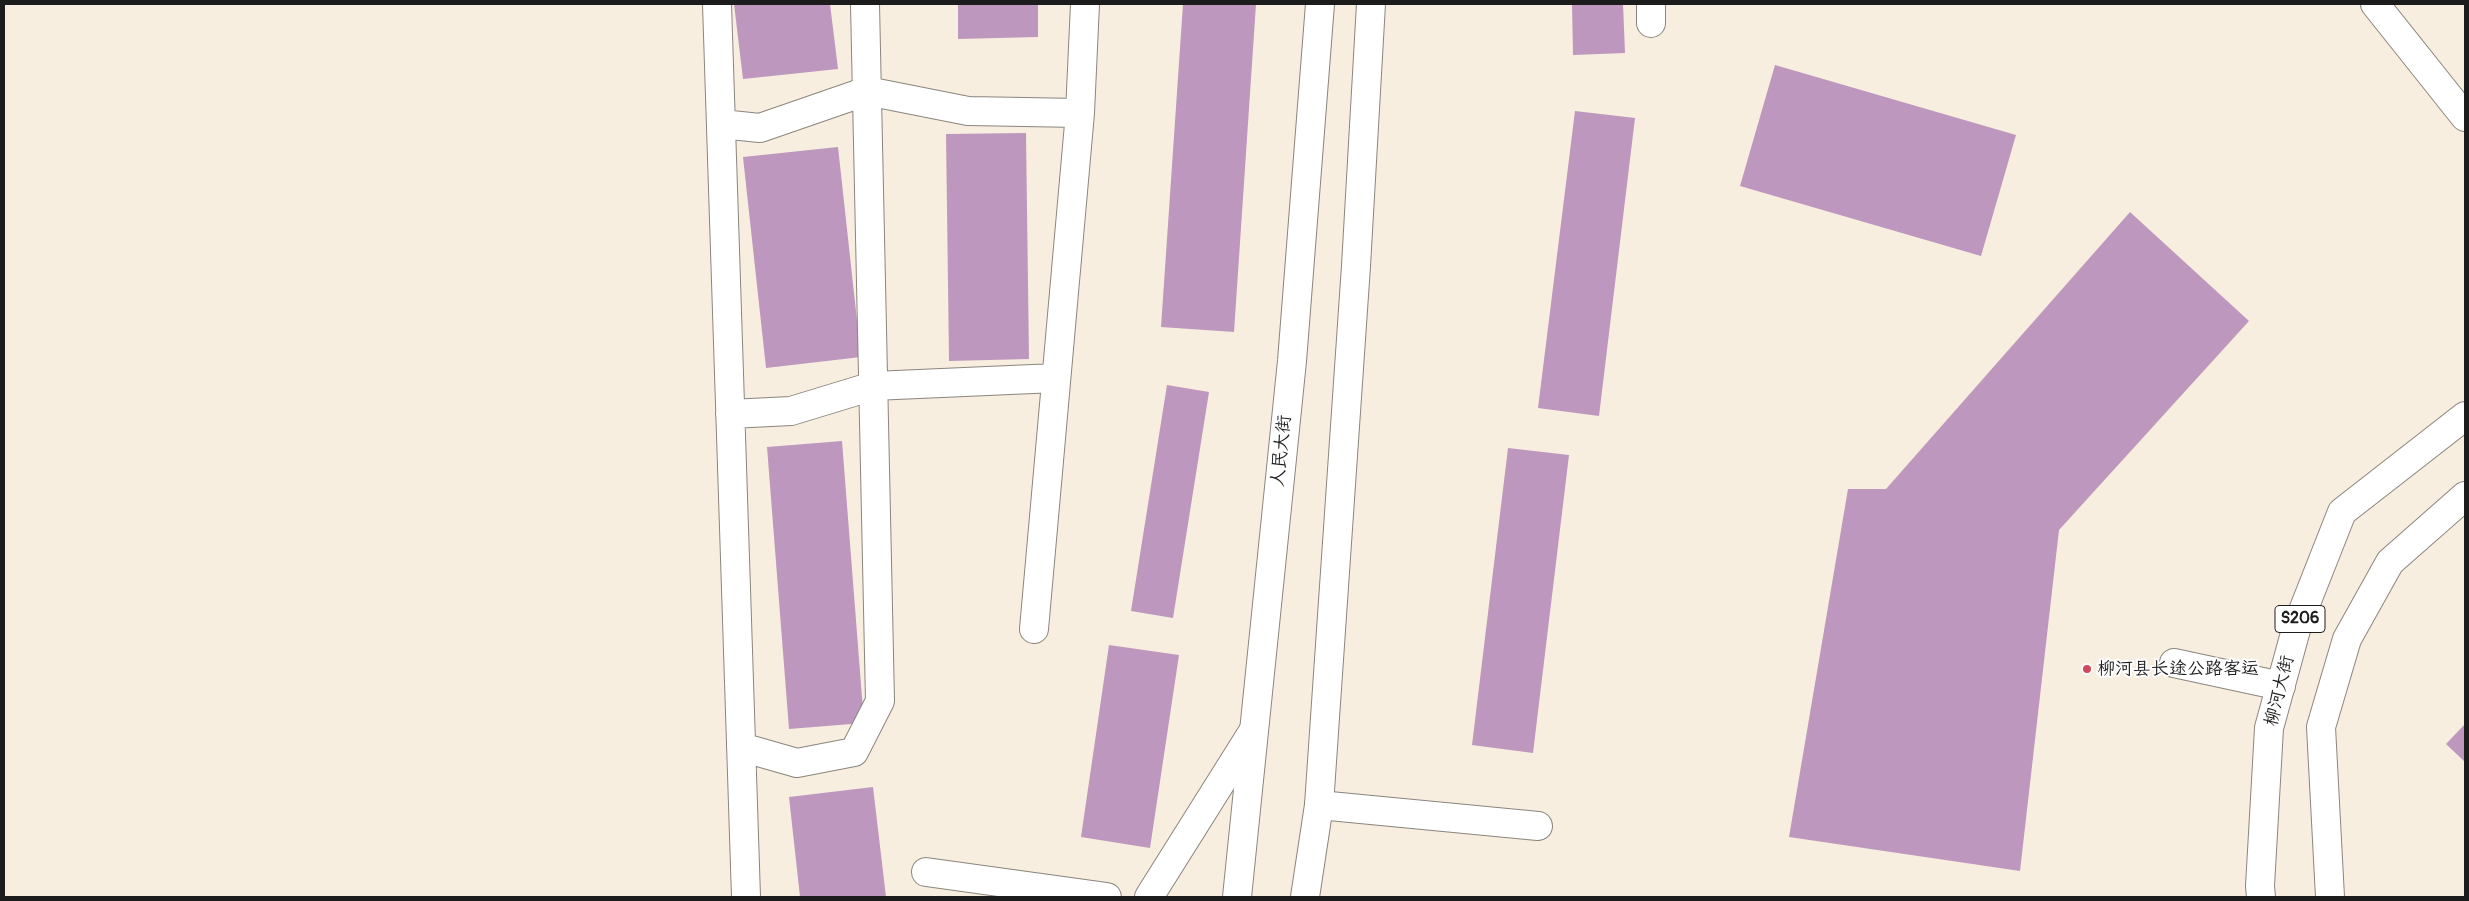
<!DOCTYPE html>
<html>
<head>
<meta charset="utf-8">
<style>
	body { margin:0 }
	#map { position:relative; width:2469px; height:901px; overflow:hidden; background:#f8eedf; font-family:Pangolin,sans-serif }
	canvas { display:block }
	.frame { position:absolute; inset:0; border:5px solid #1c1c1c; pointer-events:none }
</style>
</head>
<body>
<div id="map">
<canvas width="2469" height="901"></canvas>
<div class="frame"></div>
</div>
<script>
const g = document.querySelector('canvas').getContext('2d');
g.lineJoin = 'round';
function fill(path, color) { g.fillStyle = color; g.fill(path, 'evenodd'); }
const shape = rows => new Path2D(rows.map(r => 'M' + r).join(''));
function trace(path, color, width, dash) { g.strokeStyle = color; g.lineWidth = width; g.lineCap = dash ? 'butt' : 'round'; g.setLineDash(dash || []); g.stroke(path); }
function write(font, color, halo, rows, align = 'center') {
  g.font = font + ' Pangolin,"LXGW WenKai TC",sans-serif'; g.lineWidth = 4; g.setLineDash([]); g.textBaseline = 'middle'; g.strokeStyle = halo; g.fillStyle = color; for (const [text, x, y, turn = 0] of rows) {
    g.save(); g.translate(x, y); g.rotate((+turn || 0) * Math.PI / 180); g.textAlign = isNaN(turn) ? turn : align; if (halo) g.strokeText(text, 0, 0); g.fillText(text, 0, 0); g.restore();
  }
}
fill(shape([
	[734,4,830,4,838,69,743,79],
	[958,4,1038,4,1038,37,958,39],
	[1183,4,1256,4,1234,332,1161,327],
	[1572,4,1623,4,1625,53,1573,55],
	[1775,65,2016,135,1981,256,1740,186],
	[1575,111,1635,118,1599,416,1538,408],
	[1026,133,1029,359,949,361,946,134],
	[838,147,861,357,766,368,743,157],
	[2130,212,2249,321,2059,530,2020,871,1789,837,1848,489,1886,489],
	[1167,385,1209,392,1173,618,1131,611],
	[842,441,864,723,789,729,767,447],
	[1508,448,1569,455,1533,753,1472,745],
	[1109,645,1179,655,1150,848,1081,837],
	[2465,724,2465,762,2446,744],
	[873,787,886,897,800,897,789,797]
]), '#bd97bd');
const street = shape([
	[717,4,746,897],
	[1651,4,1651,23],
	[2375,4,2465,117],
	[721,124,760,128,867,91,968,111,1080,113],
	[730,414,791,411,873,386,1056,378],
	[1034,629,1080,113,1085,4],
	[2174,663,2281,686],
	[741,747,797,763,854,752,880,701,865,4],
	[1319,805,1538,826],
	[926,872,1107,897],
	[1149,897,1252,733]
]);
const secondary = shape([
	[1237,897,1292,361,1320,4],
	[1305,897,1319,805,1356,266,1371,4]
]);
const primary = shape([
	[2261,897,2260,886,2269,728,2297,626,2342,512,2465,416],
	[2330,897,2321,727,2347,639,2390,562,2465,496]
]);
trace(street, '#8a857e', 30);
trace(secondary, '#8a857e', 30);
trace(primary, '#8a857e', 30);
trace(street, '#fff', 28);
trace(secondary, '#fff', 28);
trace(primary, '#fff', 28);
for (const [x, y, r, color] of [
	[2087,669,5,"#d1495b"]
]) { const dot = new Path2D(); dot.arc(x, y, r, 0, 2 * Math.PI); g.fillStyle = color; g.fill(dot); trace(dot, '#fff', 2); }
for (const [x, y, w] of [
	[2300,619,50]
]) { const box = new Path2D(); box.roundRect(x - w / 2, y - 13.5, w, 27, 4); g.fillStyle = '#fff'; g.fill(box); trace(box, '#1c1c1c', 1); }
write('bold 16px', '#1c1c1c', null, [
	["S206",2300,619]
]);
write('18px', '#1c1c1c', '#fff', [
	["人民大街",1282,451,-84],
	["柳河大街",2280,691,-76]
]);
write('18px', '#1c1c1c', '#fff', [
	["柳河县长途公路客运",2097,669]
], 'left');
</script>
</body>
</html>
